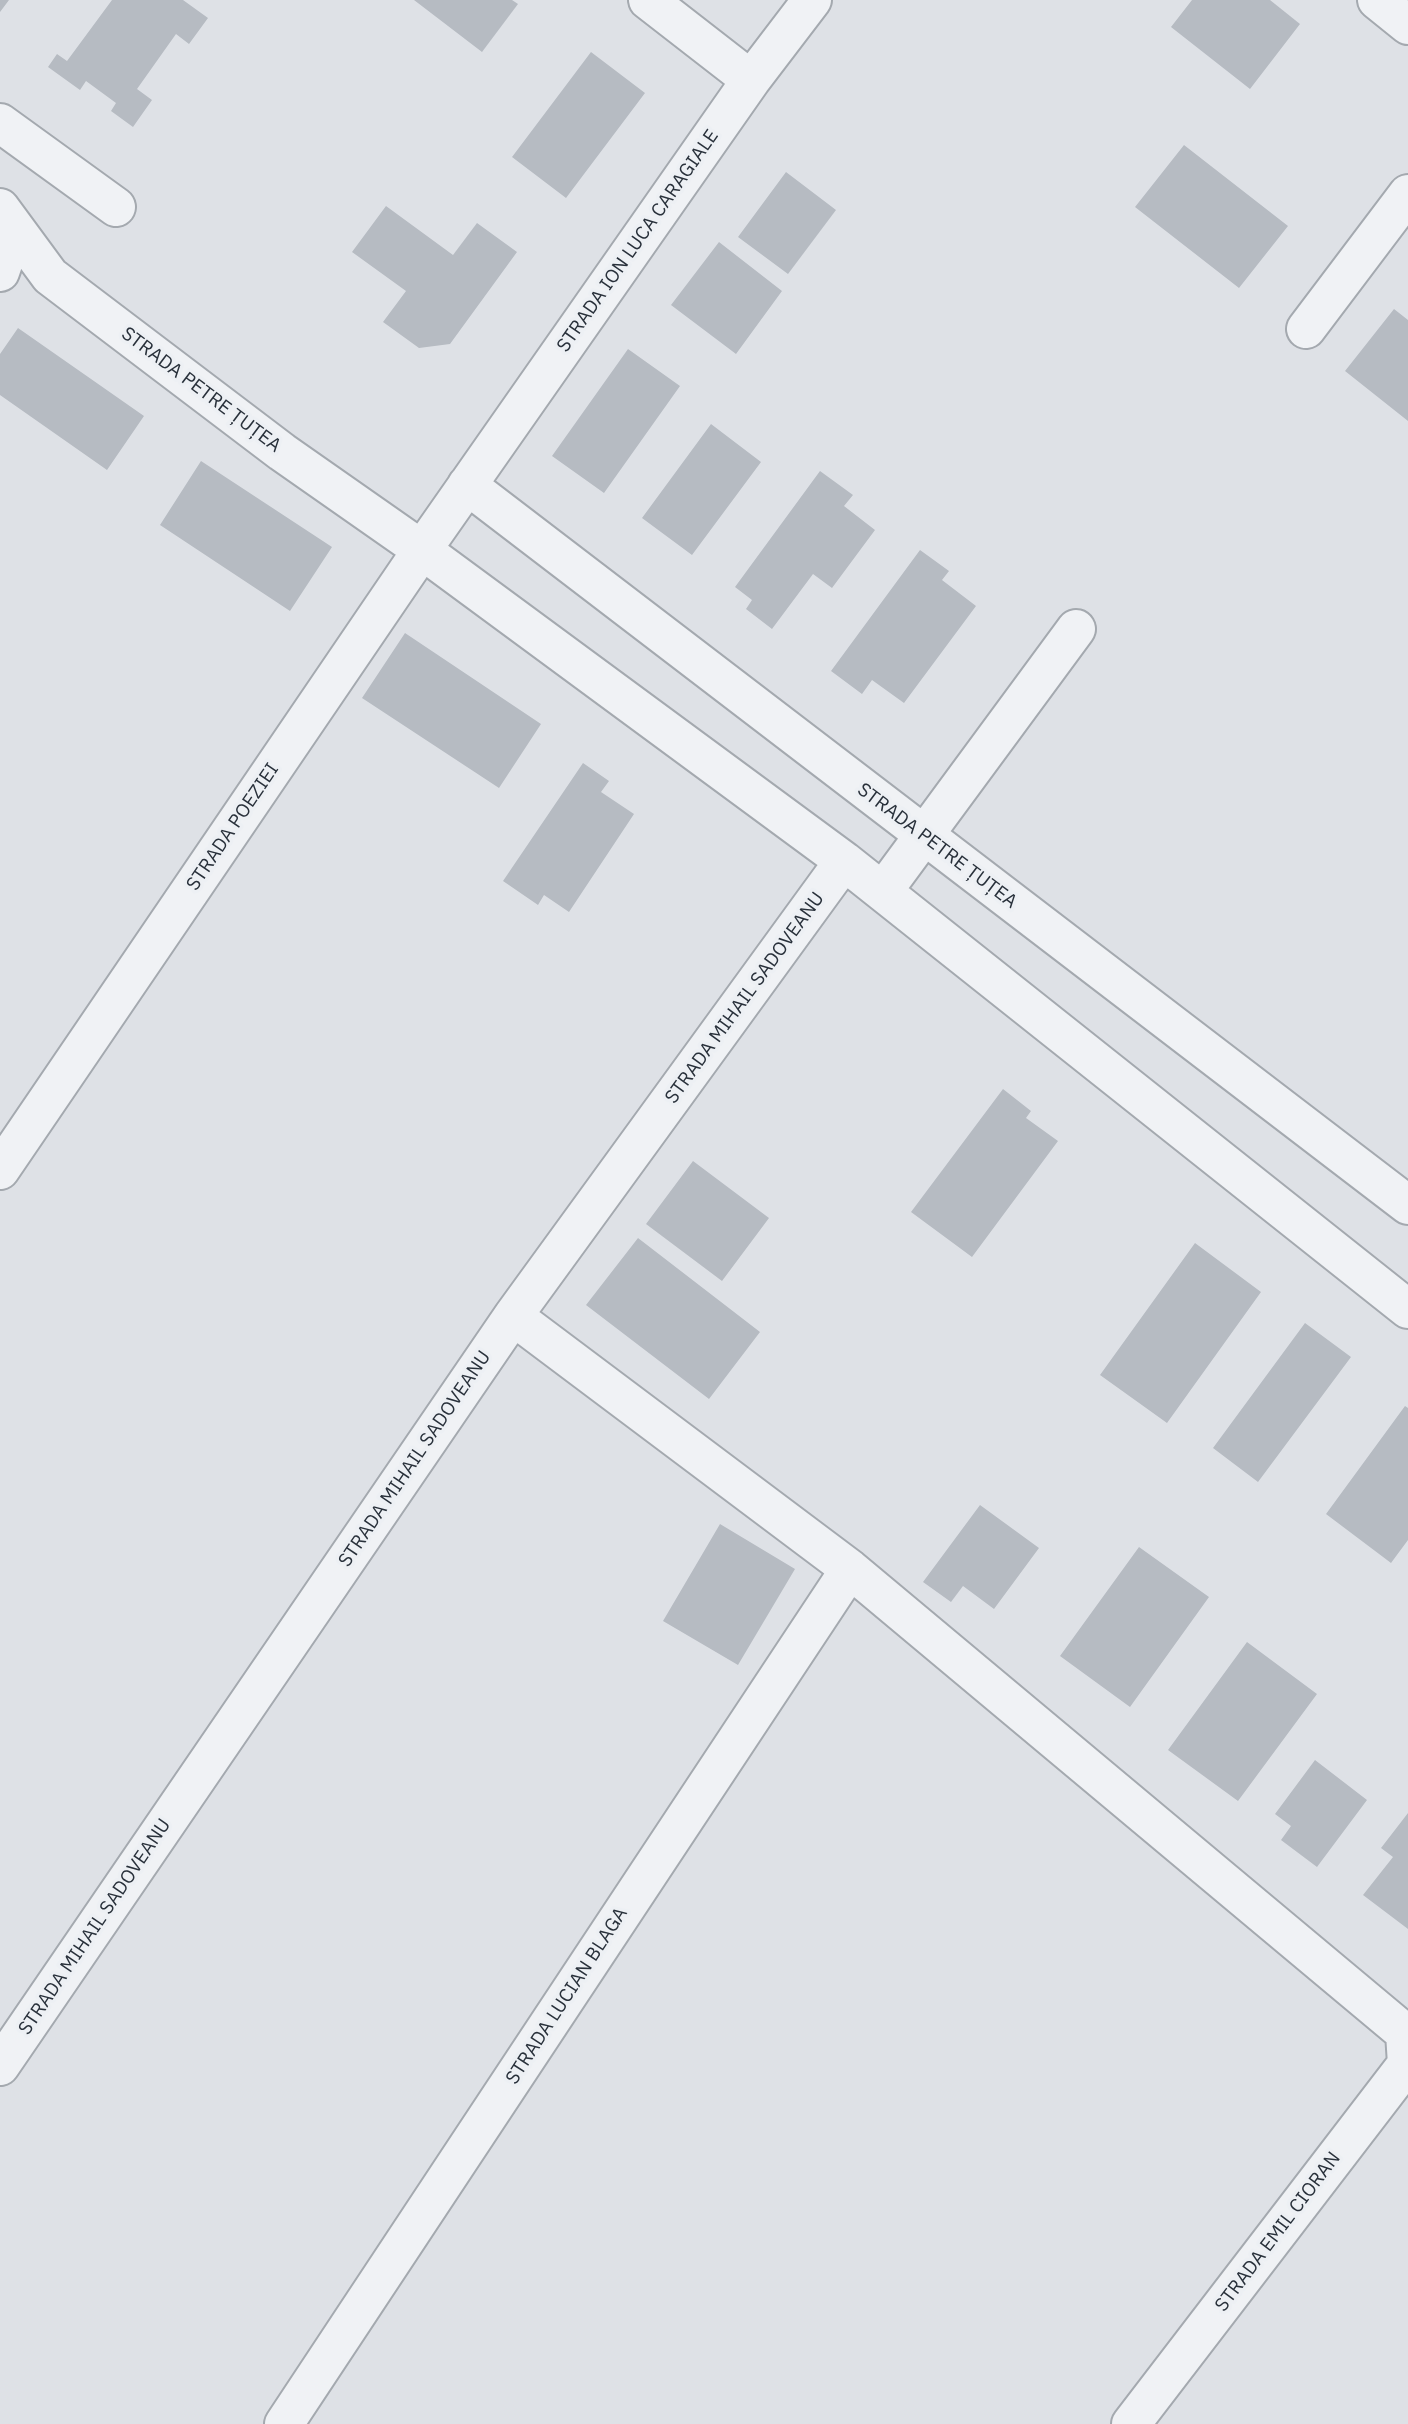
<!DOCTYPE html>
<html>
<head>
<meta charset="utf-8">
<style>
	body { margin:0 }
	canvas { display:block; background:#dee1e6 }
</style>
</head>
<body>
<canvas width="1408" height="2424"></canvas>
<script>
const g = document.querySelector('canvas').getContext('2d');
g.lineJoin = 'round';
function fill(path, color) { g.fillStyle = color; g.fill(path, 'evenodd'); }
const shape = rows => new Path2D(rows.map(r => 'M' + r).join(''));
function trace(path, color, width, dash) { g.strokeStyle = color; g.lineWidth = width; g.lineCap = dash ? 'butt' : 'round'; g.setLineDash(dash || []); g.stroke(path); }
function write(font, color, halo, rows, align = 'center') {
  g.font = font + ' "IBM Plex Sans",sans-serif'; g.lineWidth = 7; g.setLineDash([]); g.textBaseline = 'middle'; g.strokeStyle = halo; g.fillStyle = color; for (const [text, x, y, turn = 0] of rows) {
    g.save(); g.translate(x, y); g.rotate((+turn || 0) * Math.PI / 180); g.textAlign = isNaN(turn) ? turn : align; if (halo) g.strokeText(text, 0, 0); g.fillText(text, 0, 0); g.restore();
  }
}
fill(shape([
	[0,0,9,0,0,12],
	[112,0,183,0,208,18,189,44,176,34,137,89,152,100,133,127,111,111,116,103,86,81,80,90,48,67,57,54,67,61],
	[414,0,512,0,518,4,482,52],
	[1192,0,1270,0,1300,24,1250,89,1171,27],
	[591,52,645,93,566,198,512,157],
	[1184,145,1288,226,1239,288,1135,207],
	[786,172,836,210,788,274,738,237],
	[386,206,453,255,477,223,517,252,450,344,419,348,383,322,406,291,352,252],
	[719,242,782,291,736,354,671,305],
	[1394,309,1408,320,1408,421,1345,371],
	[18,328,144,416,107,470,0,395,0,354],
	[628,349,680,386,604,493,552,456],
	[711,424,761,462,692,555,642,518],
	[201,461,332,547,290,611,160,525],
	[820,471,853,495,844,506,875,530,832,588,813,574,772,629,746,609,752,600,735,587],
	[920,550,949,571,942,580,976,606,904,703,872,680,862,694,831,671],
	[405,633,541,724,499,788,362,698],
	[583,763,609,781,601,792,634,814,569,912,544,895,538,905,503,881],
	[1003,1089,1031,1111,1026,1118,1058,1141,972,1257,911,1212],
	[693,1161,769,1218,722,1281,646,1224],
	[638,1238,760,1332,709,1399,586,1305],
	[1195,1243,1261,1292,1167,1423,1100,1375],
	[1305,1323,1351,1357,1258,1482,1213,1448],
	[1405,1406,1408,1408,1408,1540,1391,1563,1326,1514],
	[980,1505,1039,1548,994,1609,963,1586,951,1602,923,1582],
	[720,1524,795,1569,738,1665,663,1621],
	[1139,1547,1209,1597,1130,1707,1060,1656],
	[1247,1642,1317,1694,1238,1801,1168,1750],
	[1315,1760,1367,1800,1317,1867,1281,1840,1291,1826,1275,1814],
	[1408,1813,1408,1929,1363,1895,1393,1857,1381,1848]
]), '#b6bbc2');
const minor = shape([
	[648,0,751,80],
	[1377,0,1408,25],
	[0,123,116,207],
	[0,208,50,276,282,452,422,550,844,861,1408,1309],
	[0,272,15,229],
	[1306,329,1408,194],
	[467,485,1408,1205],
	[883,891,1076,629],
	[0,1170,422,550,751,80,812,0],
	[513,1316,850,1569,1405,2033,1407,2064,1131,2424],
	[0,2066,513,1316,844,861],
	[284,2424,850,1569]
]);
trace(minor, '#a4a9af', 42);
trace(minor, '#f0f2f5', 38);
write('19px', '#29313b', '#edf0f4', [
	["STRADA ION LUCA CARAGIALE",638,241,-55],
	["STRADA PETRE ȚUȚEA",201,390,37],
	["STRADA POEZIEI",233,827,-56],
	["STRADA PETRE ȚUȚEA",937,846,37],
	["STRADA MIHAIL SADOVEANU",745,998,-54],
	["STRADA MIHAIL SADOVEANU",415,1459,-56],
	["STRADA MIHAIL SADOVEANU",95,1927,-56],
	["STRADA LUCIAN BLAGA",567,1996,-57],
	["STRADA EMIL CIORAN",1278,2232,-53]
]);
</script>
</body>
</html>
